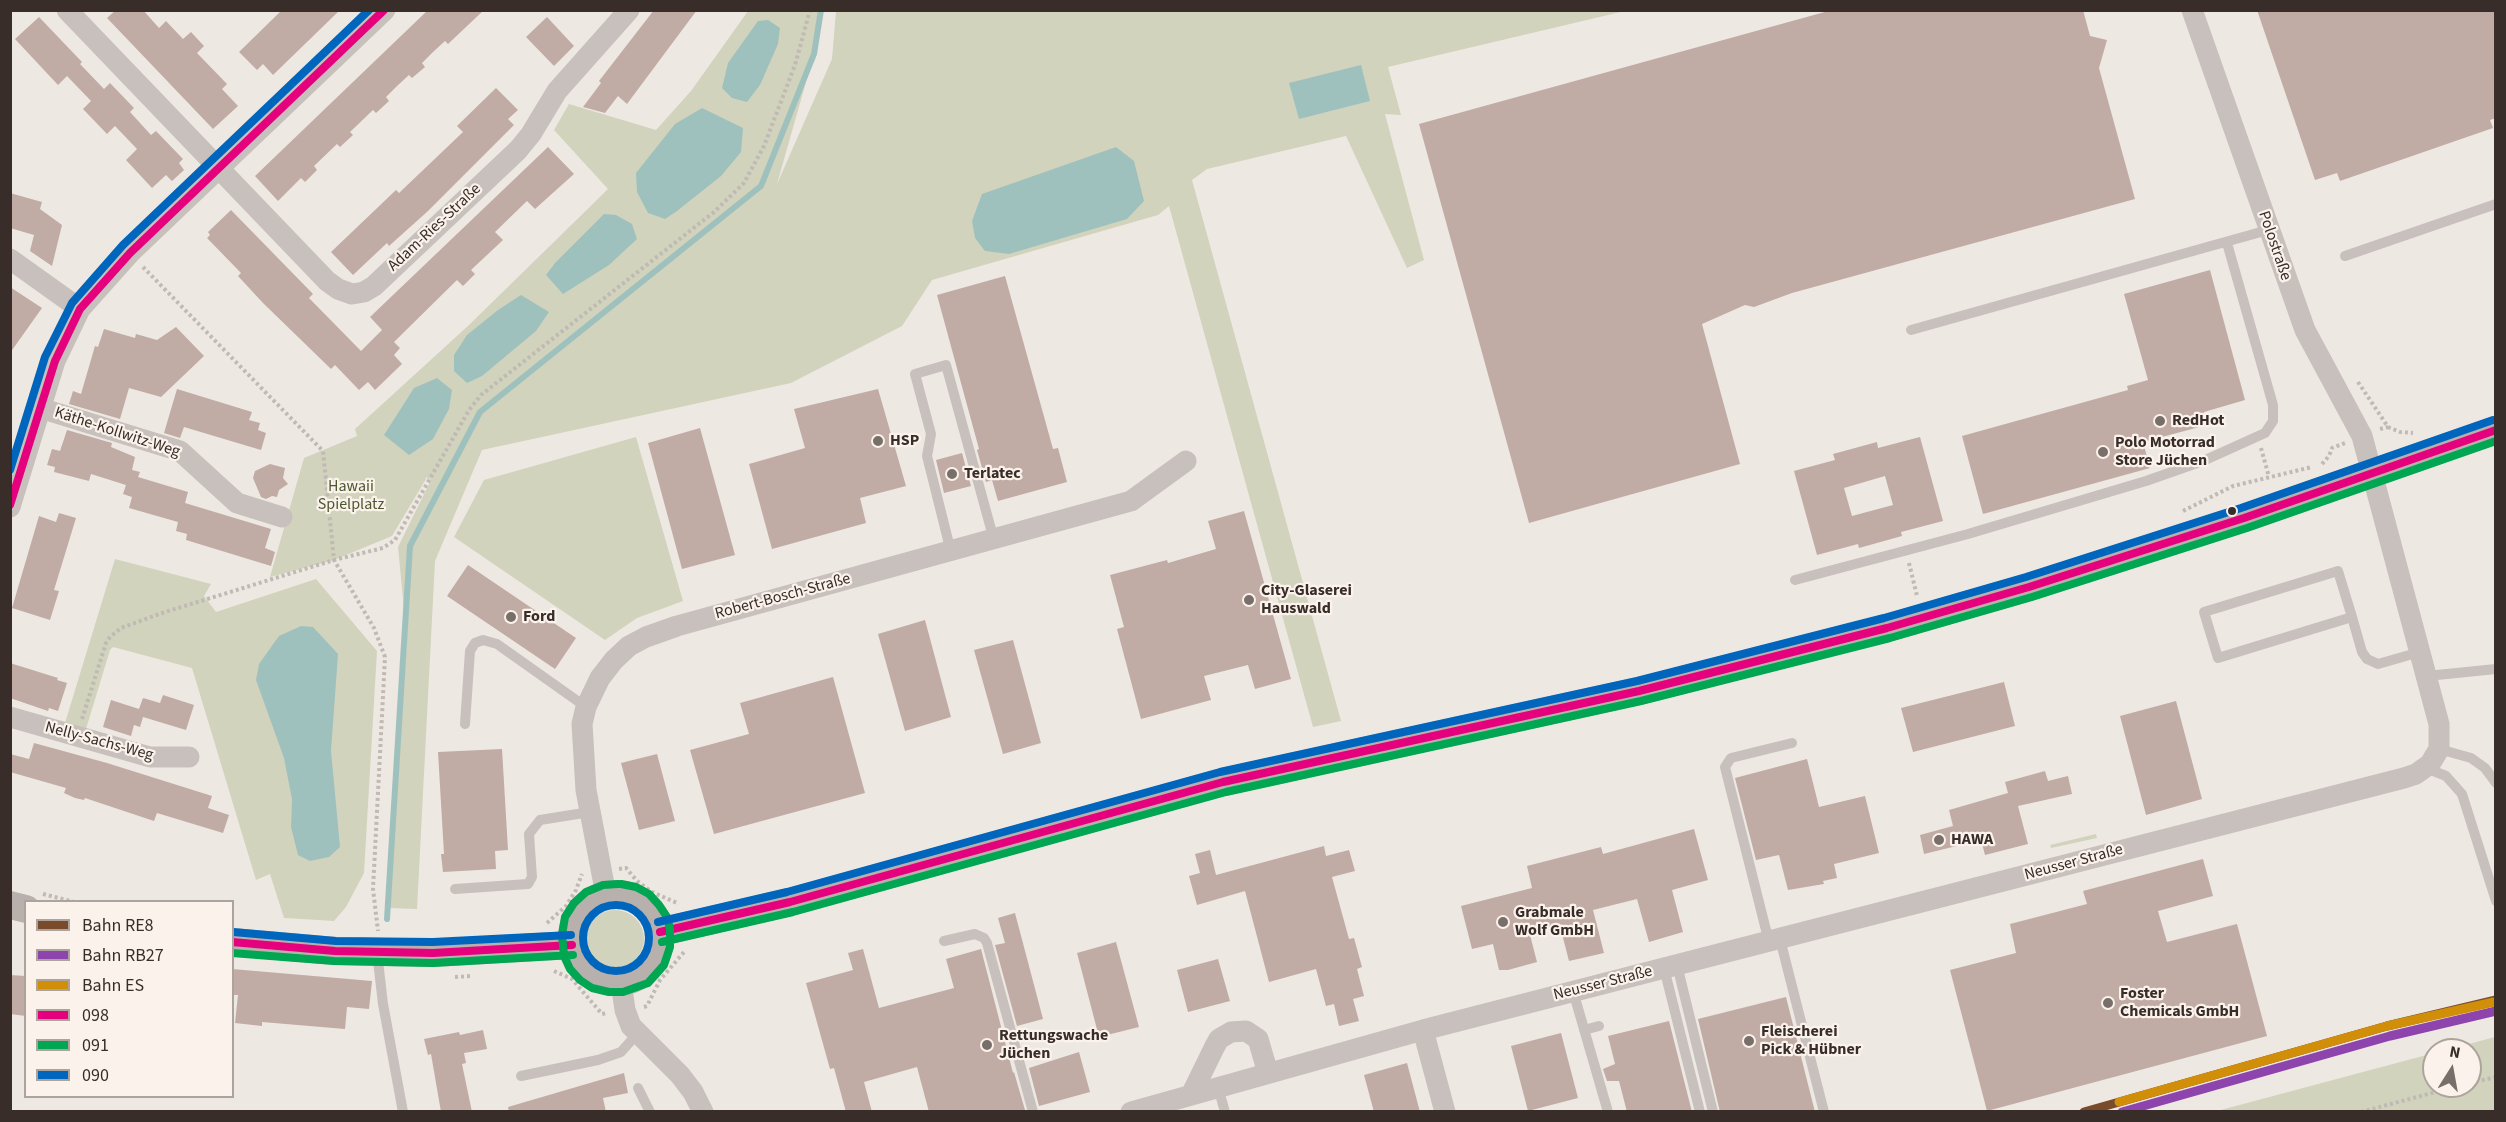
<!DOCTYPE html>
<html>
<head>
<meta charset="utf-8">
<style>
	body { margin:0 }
	#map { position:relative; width:2506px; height:1122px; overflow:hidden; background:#eee8e3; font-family:"Source Sans 3",sans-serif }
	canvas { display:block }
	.frame { position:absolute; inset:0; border:12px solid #382d29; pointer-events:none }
	.legend { position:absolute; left:24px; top:900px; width:210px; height:198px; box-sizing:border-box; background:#faf2eb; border:2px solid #aca39d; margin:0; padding:8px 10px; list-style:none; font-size:18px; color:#382d29 }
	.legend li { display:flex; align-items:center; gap:12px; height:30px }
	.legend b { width:30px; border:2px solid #aca39d }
	.north { position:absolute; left:2422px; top:1038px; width:60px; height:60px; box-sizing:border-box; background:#faf2eb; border:2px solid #aca39d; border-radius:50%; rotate:11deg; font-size:16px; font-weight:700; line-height:24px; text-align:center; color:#382d29 }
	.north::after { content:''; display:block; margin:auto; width:21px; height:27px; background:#786e6a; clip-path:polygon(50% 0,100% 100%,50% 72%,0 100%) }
</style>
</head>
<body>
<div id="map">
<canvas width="2506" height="1122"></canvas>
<div class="frame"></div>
<ul class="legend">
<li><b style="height:8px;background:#7a4b2a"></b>Bahn RE8</li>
<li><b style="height:8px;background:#8e44ad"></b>Bahn RB27</li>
<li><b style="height:8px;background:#d18e08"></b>Bahn ES</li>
<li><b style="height:8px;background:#e5007d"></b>098</li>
<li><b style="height:8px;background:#00a651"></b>091</li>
<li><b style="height:8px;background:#0065bd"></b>090</li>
</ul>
<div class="north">N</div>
</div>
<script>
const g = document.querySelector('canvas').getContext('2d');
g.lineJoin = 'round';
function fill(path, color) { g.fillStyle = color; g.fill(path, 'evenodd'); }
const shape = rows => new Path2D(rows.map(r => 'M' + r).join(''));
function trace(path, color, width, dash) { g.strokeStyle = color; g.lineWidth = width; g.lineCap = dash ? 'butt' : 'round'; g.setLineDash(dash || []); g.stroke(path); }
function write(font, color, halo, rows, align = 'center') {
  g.font = font + ' "Source Sans 3",sans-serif'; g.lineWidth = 4.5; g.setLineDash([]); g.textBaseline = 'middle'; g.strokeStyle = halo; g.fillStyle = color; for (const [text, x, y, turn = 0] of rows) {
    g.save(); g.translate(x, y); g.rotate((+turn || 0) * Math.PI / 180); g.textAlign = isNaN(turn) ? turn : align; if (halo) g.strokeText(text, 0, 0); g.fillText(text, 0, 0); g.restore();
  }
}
fill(shape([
	[748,11,821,11,814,54,777,184,832,59,836,11,1625,11,1388,67,1401,115,1385,114,1424,260,1407,268,1346,136,1207,169,1192,180,1341,721,1313,727,1169,206,1158,215,932,280,902,326,791,383,482,450,435,561,417,909,387,908,407,641,398,547,431,480,425,477,426,479,392,536,334,560,270,577,304,458,357,436,355,429,469,325,608,189,554,130,569,104,656,130,691,91],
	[636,437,683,601,637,618,605,640,454,537,484,480],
	[115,559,211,584,204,596,216,612,316,579,377,651,364,873,346,907,334,921,284,918,270,874,256,880,192,668,113,647,110,650,86,729,65,723],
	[2096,834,2097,838,2051,848,2050,845],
	'586 939a29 29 0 1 1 58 0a29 29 0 1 1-58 0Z',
	[2495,1037,2495,1111,2217,1111,2434,1053,2434,1086,2470,1086,2470,1050,2446,1050]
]), '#d1d3bd');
fill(shape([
	[768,20,780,28,778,44,760,85,747,102,732,98,722,88,728,63,758,21],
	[1361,65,1370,101,1299,119,1289,83],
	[702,108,743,128,741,152,721,176,677,211,665,219,648,213,637,192,636,173,675,124],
	[1116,147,1134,161,1144,201,1127,219,1009,254,985,251,975,238,972,221,982,194],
	[604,214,616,215,632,224,637,239,609,265,563,294,546,275,555,263],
	[521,295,549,312,536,331,482,376,467,383,454,371,454,355,467,335,498,310],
	[437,378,452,390,449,409,433,439,409,455,384,435,414,388],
	[301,626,313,627,338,654,331,751,340,847,329,857,310,861,298,855,291,827,292,799,284,758,256,680,259,664,279,636]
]), '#9fc1be');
trace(shape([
	[387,919,410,546,480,412,761,186,814,54,821,10]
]), '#9fc1be', 6);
fill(shape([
	[116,10,143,10,159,28,166,21,183,39,191,32,204,46,197,53,227,84,222,89,238,106,213,129,107,18],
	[282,10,340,10,273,75,263,64,257,70,239,52],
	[428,10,484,10,448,44,445,41,433,52,422,63,425,67,412,78,409,75,397,86,386,97,389,101,376,113,373,110,350,132,353,135,340,147,337,144,314,166,317,170,305,182,301,178,278,201,255,176],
	[654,10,697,10,627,104,618,96,605,113,583,107,601,83,599,81],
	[1832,10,2083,10,2090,36,2107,40,2099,68,2135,199,1792,293,1754,307,1745,305,1702,324,1740,464,1529,523,1419,124],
	[2257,10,2496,10,2496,118,2490,120,2493,128,2340,181,2337,173,2315,180],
	[39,17,82,62,80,64,104,89,110,83,134,108,130,112,151,135,156,131,183,159,179,163,184,170,172,181,166,175,152,188,126,160,137,149,115,126,107,134,83,109,91,101,67,76,58,85,15,39],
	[547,17,574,46,554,66,526,37],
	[496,88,518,110,508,119,514,125,428,211,389,246,387,243,353,275,331,252,396,190,399,193,463,132,457,126],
	[548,147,574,174,535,209,527,201,495,232,503,240,471,270,475,274,463,286,457,280,394,342,400,348,394,355,402,364,375,390,368,382,359,390,335,365,331,369,263,303,238,276,241,273,207,238,210,235,208,232,231,210,313,294,309,298,361,351,382,330,370,317],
	[10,193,42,202,40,209,62,225,52,266,30,251,34,235,10,228],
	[2210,270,2245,400,2204,412,2207,425,2143,442,2150,468,1983,514,1962,436,2128,390,2127,386,2148,380,2124,294],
	[1005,276,1053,449,1058,448,1067,482,998,501,992,480,986,482,977,450,979,449,937,295],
	[10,287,42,308,10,353,11,325],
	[176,327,204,356,161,397,129,388,120,419,69,404,73,391,81,394,95,346,98,347,104,329,135,338,136,334,157,340],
	[177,389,252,412,249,420,260,423,258,430,266,433,261,450,184,427,180,438,164,433],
	[878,389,906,486,860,498,866,523,772,549,749,464,805,448,794,409],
	[700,428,735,555,682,569,648,443],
	[67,430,112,443,111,447,135,457,132,470,140,472,138,477,188,492,185,503,271,529,265,548,275,552,271,566,186,540,187,534,176,531,178,522,129,508,132,497,123,494,126,485,91,474,89,481,54,472,55,467,47,465,52,449,60,451],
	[1920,437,1943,521,1901,532,1902,536,1859,548,1858,544,1817,555,1794,471,1835,460,1833,454,1877,442,1878,448],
	[1885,476,1893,505,1852,516,1844,488],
	[962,453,971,486,944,493,936,460],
	[270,464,285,468,283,478,288,484,279,490,277,497,272,496,266,499,261,497,253,478,255,471],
	[1244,511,1291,679,1255,689,1248,665,1204,676,1211,700,1141,719,1117,629,1124,627,1110,575,1167,560,1168,563,1216,549,1208,521],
	[59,513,76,518,54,590,59,591,50,620,12,608,39,516,56,522],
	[468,565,576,638,555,669,447,596],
	[925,620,951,717,905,731,878,634],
	[1013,640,1041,743,1003,754,974,650],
	[10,663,58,678,57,680,67,683,58,711,49,708,48,711,10,698],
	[833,677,865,793,714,834,690,750,749,734,740,703],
	[2004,682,2015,726,1913,752,1901,708],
	[163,695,194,705,186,730,143,717,140,727,134,725,131,736,103,727,111,700,139,709,143,698,160,703],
	[2176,701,2202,799,2146,815,2120,716],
	[34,743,107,763,212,796,208,808,229,815,223,833,157,813,154,821,85,798,84,800,75,798,64,793,66,788,10,772,10,754,29,759],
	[502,749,508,850,495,851,496,869,443,872,441,854,444,854,438,752],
	[657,754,675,821,639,830,621,763],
	[1807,759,1819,807,1865,796,1879,853,1834,864,1837,878,1823,881,1824,884,1788,890,1779,855,1756,860,1735,778],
	[2045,771,2048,781,2068,776,2072,794,2018,806,2028,844,1985,855,1981,840,1924,854,1920,835,1953,826,1949,810,2008,793,2005,782],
	[1694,829,1708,880,1672,890,1683,932,1649,942,1637,899,1593,910,1604,953,1569,961,1560,926,1530,935,1537,962,1508,970,1499,970,1493,944,1472,949,1461,906,1532,888,1527,866,1601,847,1603,854],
	[1324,846,1326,856,1349,850,1355,871,1332,877,1349,939,1354,938,1362,967,1357,969,1364,996,1353,999,1359,1021,1339,1026,1334,1004,1326,1006,1316,969,1269,982,1245,891,1197,905,1189,876,1200,873,1195,854,1210,850,1216,875],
	[2203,859,2213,896,2158,911,2167,942,2237,924,2267,1036,1987,1111,1950,970,2016,953,2010,924,2087,904,2083,891],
	[1015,913,1043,1019,1017,1026,995,945,1005,943,998,918],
	[1116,942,1139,1027,1099,1037,1077,953],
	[863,949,879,1008,954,988,946,959,981,949,1013,1073,1014,1072,1025,1110,929,1112,917,1067,864,1082,872,1112,846,1112,834,1068,830,1069,806,983,853,970,848,953],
	[1218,959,1230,1001,1188,1012,1177,970],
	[232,969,372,981,369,1009,347,1007,345,1029,262,1022,262,1026,235,1023,238,995,232,995],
	[10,975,26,976,26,1016,10,1014],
	[1786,997,1815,1112,1720,1112,1698,1019],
	[1669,1021,1692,1112,1627,1112,1619,1081,1607,1081,1603,1069,1615,1064,1608,1036],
	[483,1030,487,1049,464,1053,466,1063,462,1064,472,1112,441,1112,431,1054,428,1055,424,1039,459,1032,460,1035],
	[1561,1033,1578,1098,1528,1111,1511,1046],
	[1079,1052,1090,1092,1039,1106,1029,1068],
	[1407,1063,1420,1112,1374,1112,1364,1075],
	[624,1073,628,1093,603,1098,606,1112,509,1112,508,1107]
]), '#c1aba5');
trace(shape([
	[143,267,323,451,334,560,374,628,385,657,373,889,378,931],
	[2358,382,2388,427,2400,432,2413,433],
	[2380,429,2388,427],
	[2261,448,2269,477],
	[2322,464,2329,456,2332,448,2345,443],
	[2183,511,2233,486,2312,467],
	[1909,563,1917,596],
	[82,719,106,643,110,637,121,628,162,613,334,560,383,548,395,540,469,410,481,395,714,212,744,183,764,146,795,65,810,10],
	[619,869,626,868,637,881,652,892,677,903],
	[43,894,74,902],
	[547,923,566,906,576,890,582,874],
	[554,971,572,979,602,1014,607,1013],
	[455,977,471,976],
	[644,1007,647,1006,660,980,684,952],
	[2470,1083,2496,1077],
	[2361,1112,2458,1086]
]), '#c0b9b4', 4, [3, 3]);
trace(shape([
	[2345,256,2496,204],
	[1911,330,2268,230],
	[951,552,927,456,931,434,915,374,946,365,994,540],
	[1795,580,1968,534,2146,481,2203,461,2265,433,2273,421,2273,405,2227,243],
	[2352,617,2218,658,2204,612,2338,571,2352,617,2362,652,2367,659,2378,664,2420,652],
	[2427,676,2496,669],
	[465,724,470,651,475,643,483,640,497,644,586,707],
	[2439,749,2471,758,2485,768,2496,783],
	[2426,768,2446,776,2462,794,2496,901],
	[455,889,528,884,532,877,529,834,540,820,590,812],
	[1780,939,1824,1112],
	[944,941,975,934,984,938,987,943,1033,1112],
	[1769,942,1725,767,1731,758,1792,743],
	[377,952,383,1004,403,1112],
	[1677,965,1713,1112],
	[1664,968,1700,1112],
	[1573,991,1608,1112],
	[1584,1030,1599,1026],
	[521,1076,598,1060,621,1052,637,1034],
	[1218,1087,1225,1112],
	[638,1088,650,1112]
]), '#c7c0bc', 10);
trace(shape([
	[67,10,327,281,338,289,352,294,364,292,374,286,518,150,531,134,557,91,629,10],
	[10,259,80,309],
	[40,408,180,451,237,503,282,517],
	[10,507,55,361,80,309,130,253,385,10],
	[10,717,150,757,189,757],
	[606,895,586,790,582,724,586,707,600,678,614,660,629,646,646,637,677,626,1131,501,1186,461],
	[621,982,625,1010,631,1026,680,1075,693,1092,703,1112],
	[1423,1030,1445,1112],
	[1191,1095,1215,1046,1219,1039,1231,1032,1246,1031,1258,1039,1268,1073],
	[1131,1112,1423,1030,2404,778,2416,774,2430,764,2439,749,2439,724,2362,436,2305,330,2192,10]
]), '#c7c0bc', 21);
trace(shape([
	'572 938a44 44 0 1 1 88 0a44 44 0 1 1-88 0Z',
	[10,905,26,909],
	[660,932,790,902,1223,782,1639,691,1887,628,2029,587,2244,518,2496,430],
	[232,942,335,951,433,953,572,945]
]), '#b8b0ac', 28);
trace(shape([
	[10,505,55,361,80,309,130,253,384,10],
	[660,932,790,902,1223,782,1639,691,1887,628,2029,587,2244,518,2496,430],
	[232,942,335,951,433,953,572,945]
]), '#e5007d', 8);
trace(shape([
	[618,884,603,885,586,892,574,903,565,917,562,935,564,956,570,969,580,980,592,988,609,992,623,992,648,983,664,965,670,947,670,929,667,917,659,905,649,894,636,887,621,884],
	[662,942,793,912,1226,792,1641,701,1890,638,2032,597,2247,528,2496,441],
	[232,953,334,961,433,963,573,955]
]), '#00a651', 8);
trace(shape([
	[10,470,45,357,72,303,123,245,369,10],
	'583 938a33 33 0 1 1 66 0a33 33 0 1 1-66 0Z',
	[658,922,787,892,1220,772,1637,681,1884,618,2026,577,2241,508,2493,420],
	[233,932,336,941,433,942,571,935]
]), '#0065bd', 8);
trace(shape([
	[2084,1112,2387,1026,2496,1000]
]), '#7a4b2a', 9);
trace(shape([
	[2122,1112,2390,1036,2496,1011]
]), '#8e44ad', 9);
trace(shape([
	[2119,1102,2387,1026,2494,1002]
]), '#d18e08', 9);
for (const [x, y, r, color] of [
	[2160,421,6,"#786e6a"],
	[878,441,6,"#786e6a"],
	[2103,452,6,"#786e6a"],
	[952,474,6,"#786e6a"],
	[2232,511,5,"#382d29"],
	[1249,600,6,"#786e6a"],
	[511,617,6,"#786e6a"],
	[1939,840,6,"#786e6a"],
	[1503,922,6,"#786e6a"],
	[2108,1003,6,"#786e6a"],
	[1749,1041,6,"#786e6a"],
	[987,1045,6,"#786e6a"]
]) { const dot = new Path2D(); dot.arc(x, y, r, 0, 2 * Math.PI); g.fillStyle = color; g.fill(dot); trace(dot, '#faf2eb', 2); }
write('16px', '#382d29', '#faf2eb', [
	["Adam-Ries-Straße",435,228,-43],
	["Polostraße",2274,246,71],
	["Käthe-Kollwitz-Weg",117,433,18],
	["Robert-Bosch-Straße",783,597,-15],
	["Nelly-Sachs-Weg",99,742,15],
	["Neusser Straße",2074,863,-15],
	["Neusser Straße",1603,984,-14]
]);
write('bold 16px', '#382d29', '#faf2eb', [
	["RedHot",2172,421],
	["HSP",890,441],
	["Polo Motorrad",2115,443],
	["Store Jüchen",2115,461],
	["Terlatec",964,474],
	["City-Glaserei",1261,591],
	["Hauswald",1261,609],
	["Ford",523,617],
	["HAWA",1951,840],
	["Grabmale",1515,913],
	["Wolf GmbH",1515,931],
	["Foster",2120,994],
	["Chemicals GmbH",2120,1012],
	["Fleischerei",1761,1032],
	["Pick & Hübner",1761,1050],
	["Rettungswache",999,1036],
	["Jüchen",999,1054]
], 'left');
write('16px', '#4b572d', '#faf2eb', [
	["Hawaii",351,487],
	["Spielplatz",351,505]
]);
</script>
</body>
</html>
